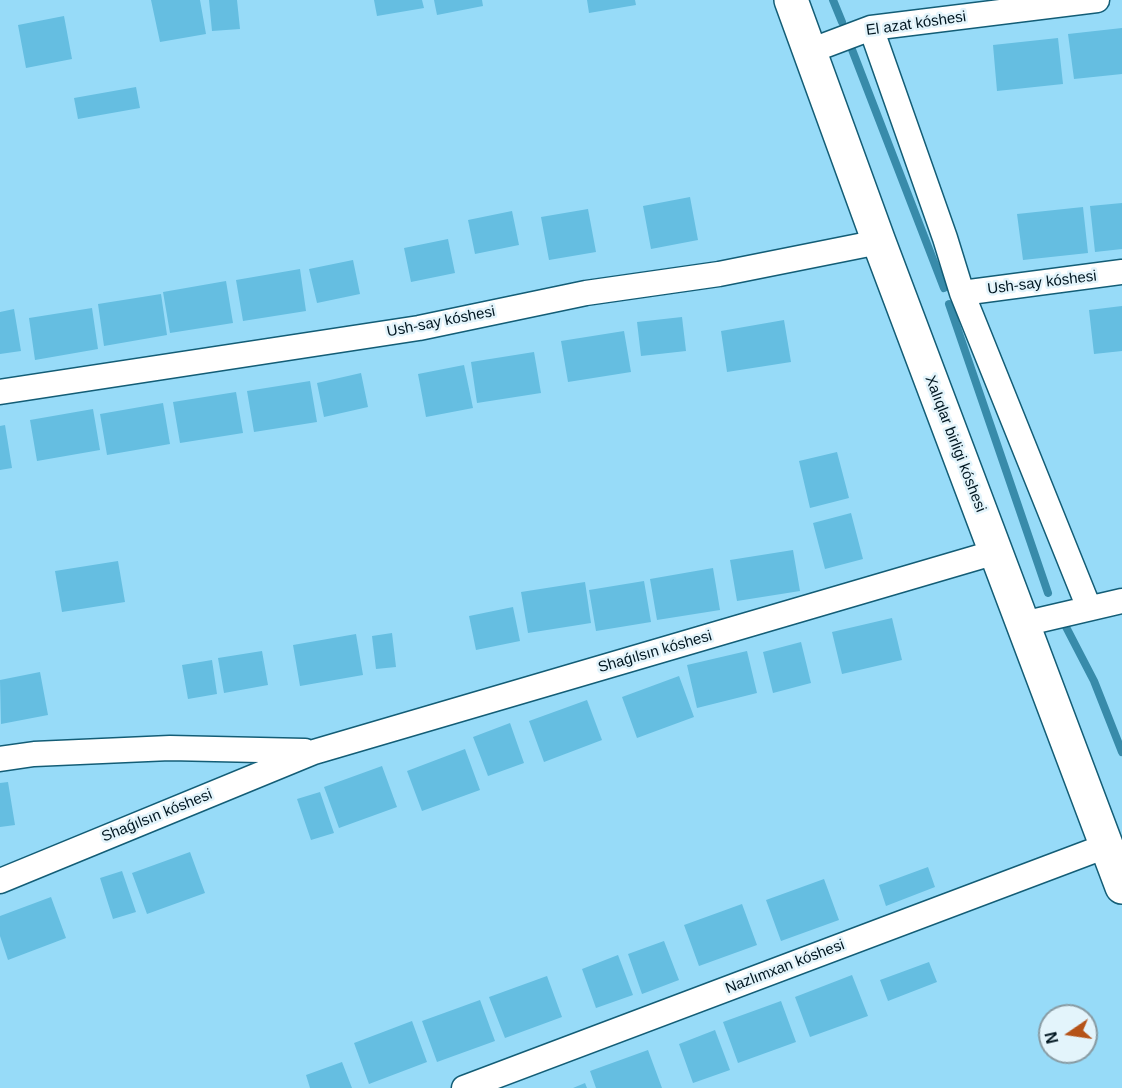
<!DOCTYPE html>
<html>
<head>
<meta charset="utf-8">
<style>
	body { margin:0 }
	#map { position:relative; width:1122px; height:1088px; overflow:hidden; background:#97dbf8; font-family:Helvetica,sans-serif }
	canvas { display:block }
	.north { position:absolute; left:1038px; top:1004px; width:60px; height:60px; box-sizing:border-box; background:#e3f4fb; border:2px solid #889ba3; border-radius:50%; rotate:257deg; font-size:16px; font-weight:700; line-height:24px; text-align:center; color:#001620 }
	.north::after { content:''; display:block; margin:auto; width:21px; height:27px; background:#b55318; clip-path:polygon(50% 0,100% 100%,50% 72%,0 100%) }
</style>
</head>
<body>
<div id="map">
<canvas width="1122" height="1088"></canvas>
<div class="north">N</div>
</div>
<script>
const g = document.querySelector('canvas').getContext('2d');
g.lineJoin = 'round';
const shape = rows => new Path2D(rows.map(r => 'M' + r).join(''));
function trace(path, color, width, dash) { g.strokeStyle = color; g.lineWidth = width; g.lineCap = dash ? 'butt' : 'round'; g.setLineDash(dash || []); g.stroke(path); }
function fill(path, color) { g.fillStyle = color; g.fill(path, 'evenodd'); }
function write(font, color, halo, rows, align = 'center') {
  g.font = font + ' Helvetica,sans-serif'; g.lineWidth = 5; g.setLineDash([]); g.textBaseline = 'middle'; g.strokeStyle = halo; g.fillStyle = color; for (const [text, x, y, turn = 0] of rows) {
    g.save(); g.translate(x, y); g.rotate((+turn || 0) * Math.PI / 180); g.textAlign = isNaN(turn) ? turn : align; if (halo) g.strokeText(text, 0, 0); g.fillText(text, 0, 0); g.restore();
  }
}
trace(shape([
	[833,0,842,22],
	[851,47,944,288],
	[949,304,1048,593],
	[1065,625,1094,681,1122,752]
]), '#388baa', 8);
fill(shape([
	[151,0,200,0,206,34,160,42],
	[209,0,237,0,240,29,212,31],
	[374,0,422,0,424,8,377,16],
	[434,0,482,0,483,6,437,15],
	[587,0,635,0,636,5,589,13],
	[64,16,72,59,26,68,18,25],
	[1122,28,1122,74,1074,79,1068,34],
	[1058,38,1063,84,997,91,993,45],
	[136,87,140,108,78,119,74,98],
	[690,197,698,240,651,249,643,206],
	[1122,203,1122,249,1095,252,1090,206],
	[1083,207,1088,253,1023,260,1017,214],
	[588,209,596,252,549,260,541,217],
	[512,211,519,245,475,254,468,220],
	[448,239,455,273,411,282,404,248],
	[353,260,360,294,317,303,309,269],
	[300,269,306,311,243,321,236,280],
	[226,281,233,323,170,333,163,292],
	[161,294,167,335,104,346,98,304],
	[1122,306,1122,351,1094,354,1089,310],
	[92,308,98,349,35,360,29,318],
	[14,309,21,351,0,354,0,312],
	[682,317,686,351,641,356,637,322],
	[784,320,791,362,727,372,721,331],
	[624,331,631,372,568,382,561,341],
	[534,352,541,393,477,403,471,362],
	[464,365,473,408,426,417,418,374],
	[361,373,368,407,324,417,317,383],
	[310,381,317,422,254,432,247,391],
	[236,392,243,433,180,443,173,402],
	[163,403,170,444,107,455,100,414],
	[93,409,100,450,37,461,30,420],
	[5,425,12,468,0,470,0,426],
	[837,452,849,498,810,508,799,461],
	[851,513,863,559,825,569,813,523],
	[793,550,800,591,737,601,730,560],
	[118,561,125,602,62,612,55,571],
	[713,568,720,610,657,620,650,579],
	[644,581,651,622,596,631,589,590],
	[585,582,591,623,528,633,521,592],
	[513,607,520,641,476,650,469,616],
	[892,618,902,660,842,674,832,632],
	[392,633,396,667,376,669,372,636],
	[356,634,363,675,300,686,293,645],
	[801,642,811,683,773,693,763,652],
	[262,651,268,685,224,693,218,658],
	[747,651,757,693,697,708,687,665],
	[212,660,217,694,188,699,182,665],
	[40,672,48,715,1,724,0,680],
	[679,676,694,717,637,738,622,697],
	[587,700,602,740,544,762,529,721],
	[510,723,524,763,488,776,473,737],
	[465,749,480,790,422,811,407,771],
	[382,766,397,807,339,828,324,787],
	[8,782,15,825,0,827,0,783],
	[320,792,334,833,311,840,297,799],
	[190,852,205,893,147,914,132,873],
	[928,867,935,887,886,906,879,885],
	[122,871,136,912,113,919,100,878],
	[824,879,839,920,781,941,766,900],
	[51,897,66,938,8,960,0,936,0,916],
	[742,904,757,945,699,966,684,925],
	[664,941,679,980,642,994,628,954],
	[618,955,633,995,596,1008,582,969],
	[929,962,937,982,888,1001,880,980],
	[852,975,868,1016,810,1037,795,997],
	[547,976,562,1017,505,1038,489,997],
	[480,1000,495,1041,437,1062,422,1021],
	[781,1001,796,1042,738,1063,723,1022],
	[412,1021,427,1062,369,1084,354,1043],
	[715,1030,730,1070,693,1083,679,1044],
	[648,1050,662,1088,596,1088,590,1071],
	[342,1062,352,1088,310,1088,306,1075],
	[585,1083,587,1088,573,1088]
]), '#65bee1');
const street = shape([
	[871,28,945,238,962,293,1089,608],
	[810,51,871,28,1097,0],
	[962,293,1122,272],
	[0,392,419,328,586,293,719,274,879,242],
	[1023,624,1122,601],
	[0,759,34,754,170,748,305,751],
	[0,881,314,752,996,552],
	[464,1088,1106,846]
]);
const secondary = shape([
	[791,0,879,242,1122,887]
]);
trace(street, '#135d76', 27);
trace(secondary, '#135d76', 36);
trace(street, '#fff', 24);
trace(secondary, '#fff', 33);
write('15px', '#001620', '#e3f4fb', [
	["El azat kóshesi",916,24,-8],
	["Ush-say kóshesi",1042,283,-7],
	["Ush-say kóshesi",441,322,-11],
	["Xalıqlar birligi kóshesi",955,444,69],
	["Shaǵılsın kóshesi",655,652,-16],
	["Shaǵılsın kóshesi",157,816,-22],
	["Nazlımxan kóshesi",785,967,-21]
]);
</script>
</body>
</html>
